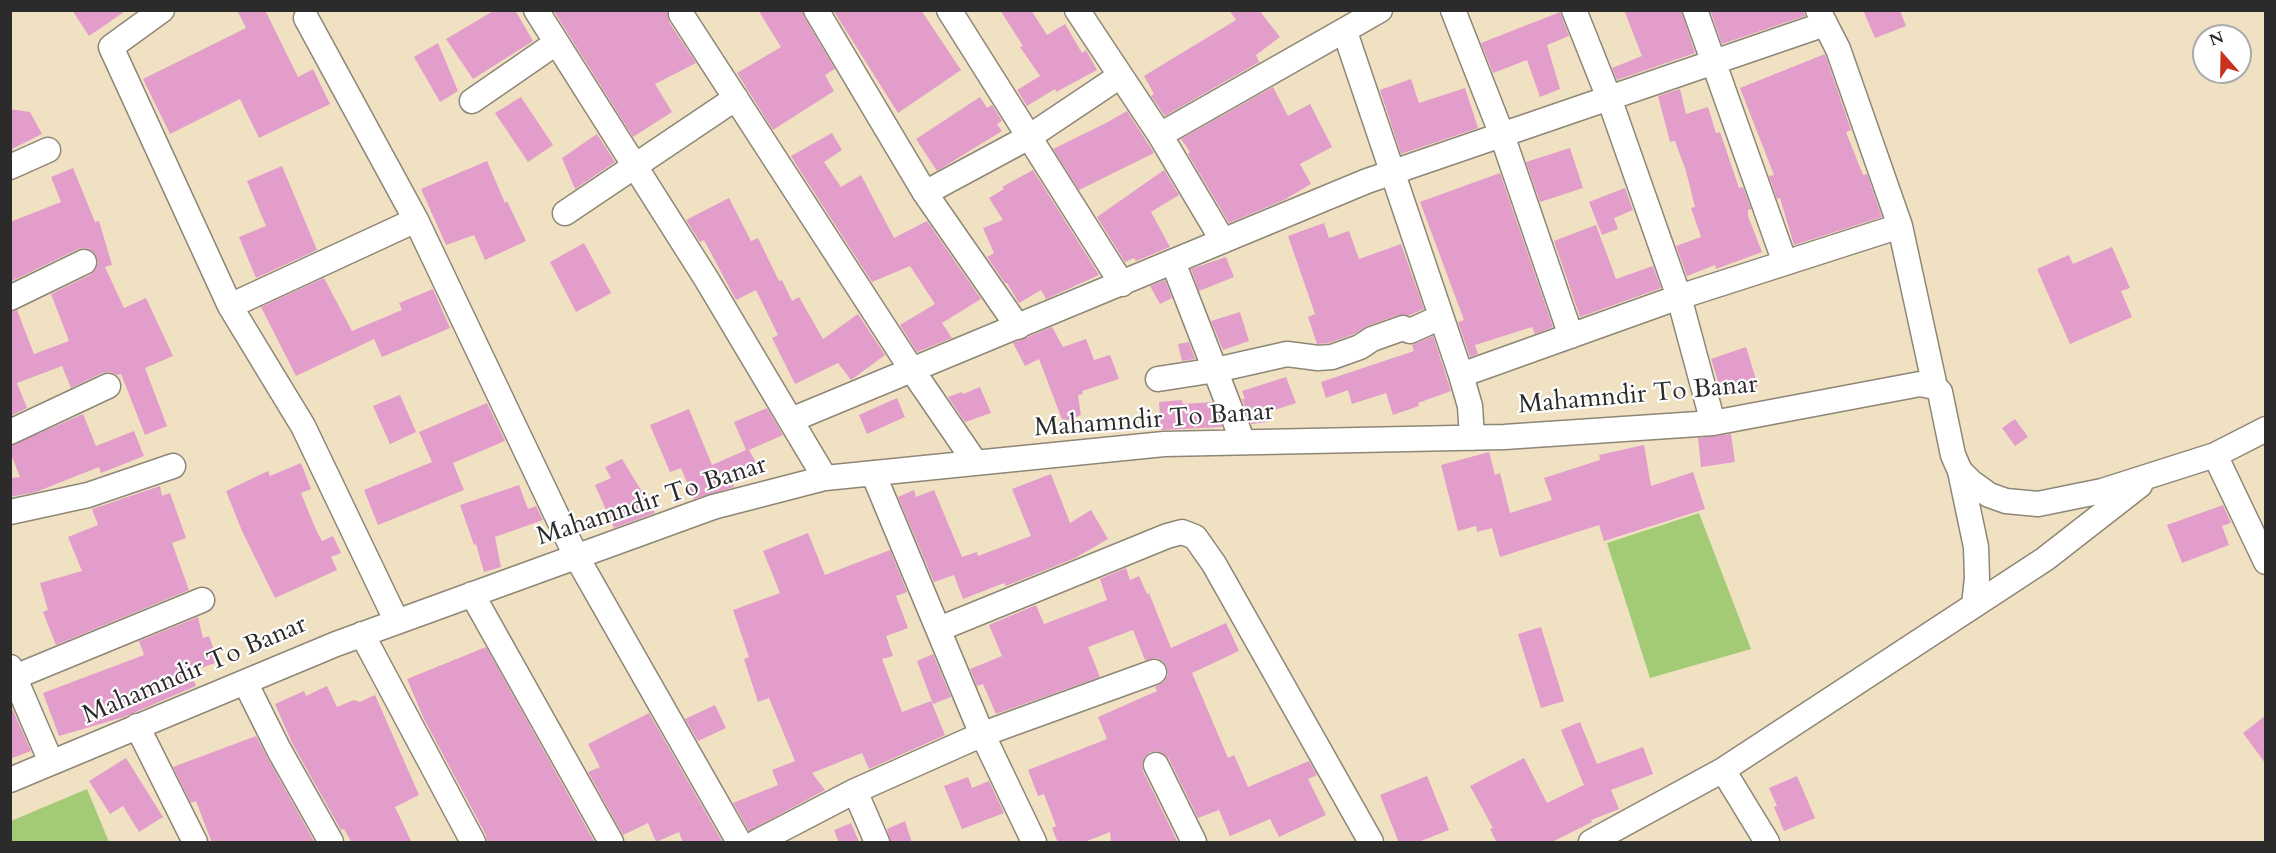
<!DOCTYPE html>
<html>
<head>
<meta charset="utf-8">
<style>
	body { margin:0 }
	#map { position:relative; width:2276px; height:853px; overflow:hidden; background:#f0e1c2; font-family:Cardo,serif }
	canvas { display:block }
	.frame { position:absolute; inset:0; border:12px solid #2b2b2b; pointer-events:none }
	.north { position:absolute; left:2192px; top:24px; width:60px; height:60px; box-sizing:border-box; background:#fff; border:2px solid #aaa; border-radius:50%; rotate:340deg; font-size:16px; font-weight:700; line-height:24px; text-align:center; color:#2b2b2b }
	.north::after { content:''; display:block; margin:auto; width:21px; height:27px; background:#c8321e; clip-path:polygon(50% 0,100% 100%,50% 72%,0 100%) }
</style>
</head>
<body>
<div id="map">
<canvas width="2276" height="853"></canvas>
<div class="frame"></div>
<div class="north">N</div>
</div>
<script>
const g = document.querySelector('canvas').getContext('2d');
g.lineJoin = 'round';
function fill(path, color) { g.fillStyle = color; g.fill(path, 'evenodd'); }
const shape = rows => new Path2D(rows.map(r => 'M' + r).join(''));
function trace(path, color, width, dash) { g.strokeStyle = color; g.lineWidth = width; g.lineCap = dash ? 'butt' : 'round'; g.setLineDash(dash || []); g.stroke(path); }
function write(font, color, halo, rows, align = 'center') {
  g.font = font + ' Cardo,serif'; g.lineWidth = 4.5; g.setLineDash([]); g.textBaseline = 'middle'; g.strokeStyle = halo; g.fillStyle = color; for (const [text, x, y, turn = 0] of rows) {
    g.save(); g.translate(x, y); g.rotate((+turn || 0) * Math.PI / 180); g.textAlign = isNaN(turn) ? turn : align; if (halo) g.strokeText(text, 0, 0); g.fillText(text, 0, 0); g.restore();
  }
}
fill(shape([
	[1699,513,1751,649,1650,678,1607,543],
	[87,789,109,842,11,842,11,821]
]), '#a3cb76');
fill(shape([
	[72,10,127,10,89,36],
	[237,10,265,10,298,77,313,69,330,104,259,138,240,99,170,134,143,79,246,28],
	[495,10,515,10,533,41,473,79,446,39],
	[553,10,668,10,669,22,696,63,655,84,672,112,633,137],
	[758,10,802,10,804,17,835,69,825,75,834,91,773,130,737,73,781,47],
	[833,10,921,10,961,70,898,113],
	[1000,10,1031,10,1047,35,1065,24,1082,53,1086,50,1097,70,1056,92,1055,89,1027,106,1017,90,1040,76,1020,47,1023,46],
	[1229,10,1259,10,1280,37,1256,55,1259,62,1165,116,1151,96,1154,94,1144,76,1236,20],
	[1624,10,1681,10,1695,53,1617,80,1612,68,1642,56],
	[1710,10,1804,10,1805,16,1722,44],
	[1863,10,1900,10,1906,26,1875,38],
	[1560,12,1569,36,1547,45,1560,89,1540,97,1527,60,1493,73,1481,43],
	[438,43,458,91,440,102,414,57],
	[1825,54,1851,130,1846,132,1863,175,1867,174,1882,217,1794,245,1780,198,1777,199,1769,176,1774,175,1740,88],
	[1411,79,1419,103,1465,88,1478,128,1401,154,1380,90],
	[1273,87,1288,116,1310,104,1332,147,1300,164,1311,184,1284,200,1229,223,1188,154,1190,152,1181,139],
	[1680,89,1686,114,1708,107,1716,133,1720,132,1739,188,1743,187,1751,209,1748,210,1748,216,1762,252,1716,269,1715,265,1687,276,1676,246,1701,237,1691,208,1695,207,1686,171,1675,141,1670,142,1658,96],
	[521,97,553,145,528,162,495,113],
	[980,97,987,108,992,105,1002,121,997,124,1002,131,937,171,916,139],
	[10,109,30,112,42,134,10,150],
	[1127,111,1154,153,1079,190,1053,149,1106,123],
	[832,133,842,150,824,162,841,187,861,175,894,238,927,221,981,299,942,323,952,338,917,352,900,325,935,304,910,266,872,282,799,169,791,156],
	[597,134,615,162,575,189,562,158],
	[1570,148,1583,188,1540,202,1526,162],
	[487,161,505,203,507,201,526,241,485,260,474,235,446,245,421,189],
	[282,166,317,250,256,278,239,237,266,226,247,181],
	[73,168,95,222,99,221,112,265,105,267,124,308,146,298,173,356,145,368,167,426,145,435,121,374,117,375,110,372,102,373,71,388,62,366,17,383,27,408,10,416,10,312,17,310,34,354,69,341,51,294,90,275,96,269,98,262,96,255,91,250,84,248,78,249,10,282,10,222,61,202,51,177],
	[1033,170,1099,275,1046,299,1041,290,1019,303,1007,283,1005,283,987,257,994,253,983,228,1003,220,989,198,1004,189,1002,187],
	[1164,170,1179,195,1151,212,1170,247,1136,261,1134,258,1125,262,1097,217],
	[1500,173,1553,327,1535,334,1532,327,1475,345,1478,354,1470,357,1458,322,1464,320,1420,202],
	[1625,188,1633,210,1614,218,1618,229,1602,235,1589,202],
	[729,198,751,241,758,238,779,281,782,280,792,301,799,297,823,339,858,314,885,355,851,380,838,363,795,384,772,338,778,335,756,290,736,300,704,240,700,242,686,220],
	[1324,223,1329,238,1349,231,1359,259,1401,244,1424,309,1410,315,1398,315,1367,326,1354,334,1329,343,1317,344,1308,317,1315,314,1288,236],
	[1596,225,1616,279,1653,266,1661,288,1580,317,1554,241],
	[584,243,611,293,576,312,550,262],
	[2112,247,2130,288,2121,291,2132,317,2070,344,2037,269,2069,255,2073,264],
	[1226,257,1234,277,1199,291,1191,269],
	[324,278,352,331,402,310,399,303,433,289,450,328,382,357,374,339,296,376,261,307],
	[1165,280,1172,298,1160,304,1150,286],
	[1240,312,1249,341,1223,350,1211,321],
	[1052,327,1063,347,1086,339,1094,360,1110,355,1119,379,1082,391,1083,394,1078,395,1081,415,1063,422,1039,359,1025,366,1013,343],
	[1433,336,1451,391,1418,403,1419,406,1393,415,1386,393,1352,404,1348,390,1326,398,1321,382,1414,351,1412,345],
	[1189,342,1195,359,1182,361,1178,344],
	[1746,347,1758,386,1723,397,1711,359],
	[1286,377,1296,403,1265,413,1268,422,1251,424,1242,399,1245,399,1242,391],
	[980,387,991,413,965,422,948,397,962,392,963,394],
	[400,395,416,432,390,444,373,406],
	[897,398,905,417,867,434,859,415],
	[1182,400,1183,404,1212,402,1222,427,1161,430,1159,402],
	[487,403,505,441,453,463,464,490,378,525,364,490,432,462,419,432],
	[767,408,783,435,749,450,763,475,733,481,734,487,694,499,681,468,670,472,650,425,689,409,712,465,746,450,734,422],
	[83,414,96,446,134,431,144,456,101,473,99,467,36,492,10,497,10,478,20,477,10,452,10,446],
	[2015,419,2028,437,2015,446,2002,428],
	[1731,434,1735,462,1701,467,1698,438],
	[1644,445,1651,486,1693,472,1705,509,1604,541,1599,525,1500,557,1492,528,1477,532,1476,526,1458,531,1441,465,1489,452,1495,475,1500,473,1510,513,1552,500,1544,478,1600,460,1599,455],
	[622,459,655,513,614,528,595,485,611,478,605,467],
	[301,463,311,489,301,493,316,530,322,541,333,536,341,553,331,557,337,570,275,598,242,531,226,491,268,471,270,476],
	[1051,474,1070,523,1091,510,1108,539,1075,558,1006,586,1004,583,963,599,954,575,934,582,898,497,914,490,916,497,934,490,962,557,977,552,978,556,1031,536,1012,489],
	[519,485,528,509,536,506,543,520,495,537,501,567,484,572,476,544,474,545,460,505],
	[160,486,162,496,170,493,186,538,172,543,189,590,56,645,43,612,48,610,40,583,82,571,68,537,98,525,92,509],
	[2223,505,2231,523,2222,526,2229,545,2182,563,2167,525],
	[808,533,825,575,890,550,907,592,896,596,908,628,886,636,893,656,882,659,902,712,931,701,945,735,869,769,862,753,812,773,825,790,749,831,733,803,778,785,772,770,795,761,769,698,758,702,744,659,749,657,733,610,780,593,763,551],
	[1126,568,1130,580,1139,576,1147,594,1149,593,1171,648,1226,623,1239,651,1192,673,1228,758,1234,755,1248,787,1309,761,1317,775,1308,779,1326,815,1279,837,1270,819,1230,836,1219,810,1198,818,1169,759,1163,753,1156,751,1150,752,1145,757,1142,764,1143,771,1178,843,1111,843,1110,832,1082,843,1058,843,1052,828,1056,826,1044,794,1038,796,1028,770,1107,739,1098,717,1157,691,1155,687,1164,682,1168,675,1167,667,1163,661,1157,658,1145,660,1133,630,1088,647,1100,677,996,714,983,684,977,686,970,669,1002,656,989,625,1036,605,1044,624,1107,600,1100,579],
	[198,617,203,638,209,636,218,662,190,672,196,686,124,717,59,736,43,693,144,655,139,641],
	[1541,627,1564,701,1541,708,1518,634],
	[486,647,595,843,487,843,486,835,424,719,407,679],
	[933,654,951,697,933,704,917,661],
	[327,686,337,707,354,700,360,702,375,695,419,795,395,807,412,843,352,843,344,829,341,830,292,743,275,704,304,691,306,696],
	[10,704,31,751,10,759],
	[715,705,726,728,698,741,685,719],
	[649,713,723,843,683,843,679,832,656,842,648,823,623,835,588,772,600,767,588,744],
	[2265,716,2265,763,2243,733],
	[1580,722,1597,764,1643,747,1653,774,1611,790,1619,809,1591,820,1592,822,1550,843,1497,843,1490,829,1493,828,1470,786,1524,758,1547,803,1584,785,1561,730],
	[256,736,267,757,315,843,212,843,196,801,191,803,173,767],
	[126,758,163,817,139,832,123,806,110,814,89,781],
	[1427,776,1449,830,1416,843,1399,843,1380,795],
	[1797,776,1815,818,1784,831,1774,807,1777,806,1769,788],
	[968,777,972,788,989,781,1004,813,962,829,944,786],
	[905,821,912,843,891,843,887,829],
	[851,823,859,842,862,843,839,843,834,830]
]), '#e39dca');
const minor = shape([
	[162,10,111,47,230,306,303,426,397,622],
	[536,10,707,280,825,478],
	[816,10,925,193,1018,327],
	[949,10,1122,284],
	[1077,10,1160,135,1380,10],
	[1453,10,1502,135,1571,336],
	[1574,10,1609,98,1679,297,1713,423],
	[1695,10,1785,263],
	[1818,10,1838,49,1900,226,1935,387],
	[681,14,912,370,975,462],
	[306,18,416,220,576,556,739,842],
	[1345,32,1461,375],
	[472,101,556,43],
	[1160,135,1223,241],
	[10,167,48,150],
	[925,193,1029,137,1120,76],
	[565,213,736,98],
	[1173,262,1243,442],
	[10,298,84,262],
	[230,306,416,220],
	[1158,379,1216,370,1287,354,1318,358,1332,357,1360,347,1372,339,1403,328,1410,331,1441,317],
	[791,420,1367,181,1825,24],
	[10,432,108,386],
	[1472,438,1470,406,1461,375,1679,297,1900,226],
	[2215,455,2266,562],
	[1960,471,1976,547,1977,578,1974,605],
	[873,473,978,725,1034,842],
	[10,512,88,495,173,466],
	[472,594,611,842],
	[939,629,1167,536,1182,532,1195,537,1214,564,1371,842],
	[362,634,473,842],
	[10,667,51,762],
	[10,679,202,600],
	[245,682,279,750,331,842],
	[137,726,195,842],
	[1156,765,1194,842],
	[1723,770,1767,842],
	[10,780,336,644,713,507,825,478,1164,444,1504,437,1713,423,1920,384,1935,387,1940,392,1953,455,1960,471,1971,482,1989,495,2006,501,2038,504,2102,491,2215,455,2266,429],
	[855,791,877,842],
	[757,842,855,791,983,734,1154,672],
	[1591,842,1723,770,2045,559,2140,485]
]);
trace(minor, '#8e8676', 27);
trace(minor, '#fff', 24);
write('26px', '#2b2b2b', '#fff', [
	["Mahamndir To Banar",1638,396,-5],
	["Mahamndir To Banar",1154,421,-4],
	["Mahamndir To Banar",652,502,-18],
	["Mahamndir To Banar",195,671,-23]
]);
</script>
</body>
</html>
